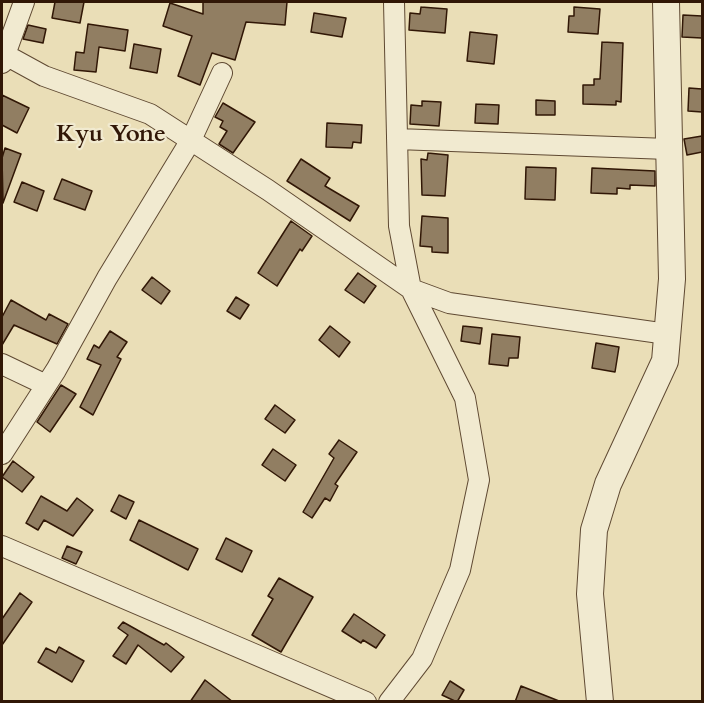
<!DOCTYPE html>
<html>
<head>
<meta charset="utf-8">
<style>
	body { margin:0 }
	#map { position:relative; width:704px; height:703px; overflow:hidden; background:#eadeb7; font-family:Cardo,serif }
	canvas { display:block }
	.frame { position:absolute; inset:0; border:3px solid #311706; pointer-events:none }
</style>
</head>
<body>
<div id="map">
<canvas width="704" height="703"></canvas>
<div class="frame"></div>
</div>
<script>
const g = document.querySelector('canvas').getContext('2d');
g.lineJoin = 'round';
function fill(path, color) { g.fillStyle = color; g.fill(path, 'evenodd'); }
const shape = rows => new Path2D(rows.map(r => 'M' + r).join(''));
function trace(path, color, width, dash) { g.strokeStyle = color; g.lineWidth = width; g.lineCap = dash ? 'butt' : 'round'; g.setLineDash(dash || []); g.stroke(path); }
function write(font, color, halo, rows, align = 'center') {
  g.font = font + ' Cardo,serif'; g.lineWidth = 4.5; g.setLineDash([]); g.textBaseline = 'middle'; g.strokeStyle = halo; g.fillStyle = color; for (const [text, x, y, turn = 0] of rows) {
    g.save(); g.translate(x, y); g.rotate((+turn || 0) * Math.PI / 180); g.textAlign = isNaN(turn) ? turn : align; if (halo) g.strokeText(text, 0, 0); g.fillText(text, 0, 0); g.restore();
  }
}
const building = shape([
	[55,2,84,2,80,23,52,18,55,2],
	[203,2,287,2,285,25,246,22,235,60,212,53,200,85,178,76,192,36,163,26,170,3,203,14,203,2],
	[421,7,447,9,445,33,409,30,410,13,420,14,421,7],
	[574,7,600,9,598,34,568,32,569,16,574,16,574,7],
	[314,13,346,18,342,37,311,32,314,13],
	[683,15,702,16,702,38,682,37,683,15],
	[88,24,128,30,125,51,99,47,96,72,74,70,76,52,84,53,88,24],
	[28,25,46,29,43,43,23,39,28,25],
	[470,32,497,35,494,64,467,61,470,32],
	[602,42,623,43,621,102,616,101,616,105,583,104,583,85,594,85,594,79,600,79,602,42],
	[134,44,161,49,157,73,130,68,134,44],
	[689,88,702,89,702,112,688,111,689,88],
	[2,95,29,108,17,133,2,125,2,95],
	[536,100,555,101,555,115,536,115,536,100],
	[422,101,441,102,439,126,410,124,411,105,422,106,422,101],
	[223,103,255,122,233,153,219,144,227,131,220,127,223,121,215,117,223,103],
	[476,104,499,105,498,124,475,123,476,104],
	[327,123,362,125,361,143,353,142,352,148,326,147,327,123],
	[702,136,702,152,687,155,684,139,702,136],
	[5,148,21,154,3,203,2,158,5,148],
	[428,153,448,155,445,196,422,195,421,159,427,160,428,153],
	[301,159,330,178,325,186,359,206,350,221,287,181,301,159],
	[526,167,556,168,555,200,525,199,526,167],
	[592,168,655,171,655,186,630,185,630,189,617,188,617,194,591,193,592,168],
	[62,179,92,191,85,210,54,199,62,179],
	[22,182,44,191,37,211,14,202,22,182],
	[422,216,448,218,448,253,432,252,432,247,420,246,422,216],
	[291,221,312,236,302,251,300,249,277,286,258,273,291,221],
	[358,273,376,286,364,303,345,290,358,273],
	[152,277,170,291,161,304,142,290,152,277],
	[236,297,249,305,240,319,227,311,236,297],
	[11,300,46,320,49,314,68,324,57,344,14,325,2,345,2,317,11,300],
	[330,326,350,342,339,357,319,340,330,326],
	[463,326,482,328,480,344,461,341,463,326],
	[110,331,127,342,117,357,121,359,93,415,80,407,101,365,87,359,94,345,99,348,110,331],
	[492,334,520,337,518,358,509,358,508,366,489,364,492,334],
	[596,343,619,347,615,372,592,368,596,343],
	[61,385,76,394,50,432,37,422,61,385],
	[275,405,295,420,285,433,265,419,275,405],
	[339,440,357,452,335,484,338,486,330,501,325,498,312,518,303,512,334,458,329,454,339,440],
	[273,449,296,465,285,481,262,465,273,449],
	[13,461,34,477,22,492,2,477,13,461],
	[119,495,134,502,126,519,111,511,119,495],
	[41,496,67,511,77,498,93,510,73,536,44,520,38,530,26,523,41,496],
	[139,520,198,549,188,570,130,540,139,520],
	[226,538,252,551,242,572,216,559,226,538],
	[67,546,82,552,76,564,62,558,67,546],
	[279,578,313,597,281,652,252,635,273,599,268,596,279,578],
	[20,593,32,602,2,645,2,619,20,593],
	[354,614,385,635,376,648,363,640,361,643,342,631,354,614],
	[123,622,164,645,166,643,184,657,171,672,138,645,126,664,113,656,128,635,118,628,123,622],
	[59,647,84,661,72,682,38,662,46,648,56,653,59,647],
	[205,680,233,702,190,702,205,680],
	[450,681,464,690,457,702,442,695,450,681],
	[521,686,559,701,558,702,515,702,521,686]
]);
fill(building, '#917e62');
trace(building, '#311706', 1.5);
const minor = shape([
	[2,53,44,76,150,114,268,190,411,289,449,303,667,334],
	[2,63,24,2],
	[397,139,668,149],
	[2,364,46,385],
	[2,454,56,370,107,278,191,140,222,73],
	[2,546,366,702],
	[389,702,422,659,460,570,479,480,465,398,411,289,399,226,394,2]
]);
const tertiary = shape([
	[600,702,590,594,594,530,608,484,665,361,672,279,666,2]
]);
trace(minor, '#5f4932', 22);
trace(tertiary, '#5f4932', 28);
trace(minor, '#f1ead0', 20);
trace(tertiary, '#f1ead0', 26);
write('bold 24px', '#311706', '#f1ead0', [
	["Kyu Yone",111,135]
]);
</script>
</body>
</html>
